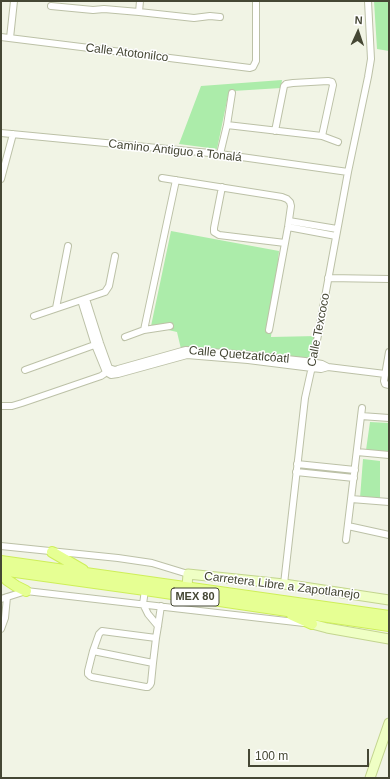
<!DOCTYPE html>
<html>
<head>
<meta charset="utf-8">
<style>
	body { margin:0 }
	#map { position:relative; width:390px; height:779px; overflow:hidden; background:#f1f4e5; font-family:Arial,sans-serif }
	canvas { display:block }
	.frame { position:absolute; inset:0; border:2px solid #454734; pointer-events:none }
	.north { position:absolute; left:338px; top:12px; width:40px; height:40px; -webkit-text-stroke:3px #fff; paint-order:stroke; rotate:3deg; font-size:11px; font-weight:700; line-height:16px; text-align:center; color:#454734 }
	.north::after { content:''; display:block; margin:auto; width:14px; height:18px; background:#454734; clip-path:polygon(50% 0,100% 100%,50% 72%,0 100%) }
	.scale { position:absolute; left:248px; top:749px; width:121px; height:18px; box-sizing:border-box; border:2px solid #454734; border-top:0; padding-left:5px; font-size:12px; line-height:14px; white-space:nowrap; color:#454734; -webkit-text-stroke:3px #fff; paint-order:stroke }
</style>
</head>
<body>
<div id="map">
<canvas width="390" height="779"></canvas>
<div class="frame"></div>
<div class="north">N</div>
<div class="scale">100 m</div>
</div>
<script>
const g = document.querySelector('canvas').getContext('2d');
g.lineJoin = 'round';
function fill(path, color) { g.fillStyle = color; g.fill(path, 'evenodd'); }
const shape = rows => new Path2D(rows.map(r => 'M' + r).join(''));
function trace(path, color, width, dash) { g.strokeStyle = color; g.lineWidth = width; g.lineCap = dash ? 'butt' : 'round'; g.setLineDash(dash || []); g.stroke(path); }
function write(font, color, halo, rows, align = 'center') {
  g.font = font + ' Arial,sans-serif'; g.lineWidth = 3; g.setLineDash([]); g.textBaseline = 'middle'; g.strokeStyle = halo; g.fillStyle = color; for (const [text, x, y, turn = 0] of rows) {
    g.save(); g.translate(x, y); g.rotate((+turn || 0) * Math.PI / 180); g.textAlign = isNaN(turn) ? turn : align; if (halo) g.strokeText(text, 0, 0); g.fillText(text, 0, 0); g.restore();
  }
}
fill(shape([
	[374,1,389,1,389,51,377,49],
	[282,80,281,88,233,91,228,96,217,149,179,144,201,86],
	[171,231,279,251,271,337,317,336,312,358,181,349,177,332,151,326],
	[370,422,389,423,389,452,366,450],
	[363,459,380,461,380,499,360,498]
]), '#acecaa');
const street = shape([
	[51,6,93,10,104,9,139,12,194,18,210,16,220,17],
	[139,12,140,1],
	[1,37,250,68,253,67,256,61,256,1],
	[10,38,14,1],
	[227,125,322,136,338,142],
	[275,131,284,86,286,84,293,83,328,81,332,82,333,85,322,136],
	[1,133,220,154,348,172],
	[220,154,227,125,232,93],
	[162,178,282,197,287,199,290,202,291,206,288,227,269,330],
	[1,179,13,134],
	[222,187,214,228,214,232,219,235,285,243],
	[289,221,337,229],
	[288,227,336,236],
	[328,278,389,279],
	[86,299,100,343,109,368],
	[81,300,95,345,106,372,111,375,118,374,187,355,248,360,312,368,321,369,328,367],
	[56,308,68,246],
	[34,316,105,292,109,286,115,256],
	[144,330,176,180],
	[125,337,144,330,170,326],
	[389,352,384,381,385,384,389,385],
	[109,368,115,370,118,369,182,351,186,350,249,355,305,361,322,364,328,367,385,374],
	[25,370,100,343],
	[1,406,12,406,22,403,101,376,104,374,108,370],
	[361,416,389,418],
	[357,452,389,455],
	[297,464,355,470],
	[296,472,354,478],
	[351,499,389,502],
	[348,526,389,535],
	[346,540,362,408],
	[1,546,118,558,152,563,188,574],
	[284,584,305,398,313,362,348,172,368,77,371,59,368,1],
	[145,590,143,604,148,614,158,626],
	[1,599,26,591,304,623],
	[1,629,5,618,7,597],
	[156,638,102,631,99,634,93,651,88,671,88,674,90,676,92,677,146,687,148,687,150,685,151,683,153,663,156,638,158,626,161,606],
	[93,651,153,663]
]);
const secondary = shape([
	[187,587,188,574,284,584,389,600],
	[312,624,327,628,389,639],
	[370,778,389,723]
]);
const primary = shape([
	[52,552,83,570],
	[1,561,389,616],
	[1,570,145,590,389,626],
	[1,572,7,580,16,586,26,591],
	[292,615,312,624]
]);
trace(street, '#bcc1a7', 8);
trace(secondary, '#c3d58f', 11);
trace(primary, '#ceef59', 12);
trace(street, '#fff', 6);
trace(secondary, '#efffc4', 9);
trace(primary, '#e6ff93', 10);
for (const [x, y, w] of [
	[195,597,48]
]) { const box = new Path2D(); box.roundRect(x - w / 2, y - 9, w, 18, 3); g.fillStyle = '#fff'; g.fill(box); trace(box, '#454734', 1); }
write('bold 11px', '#454734', null, [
	["MEX 80",195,597]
]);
write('12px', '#454734', '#fff', [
	["Calle Atotonilco",127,53,7],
	["Camino Antiguo a Tonalá",175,151,6],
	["Calle Texcoco",319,330,-79],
	["Calle Quetzatlcóatl",239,355,5],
	["Carretera Libre a Zapotlanejo",282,586,7]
]);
</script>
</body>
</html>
